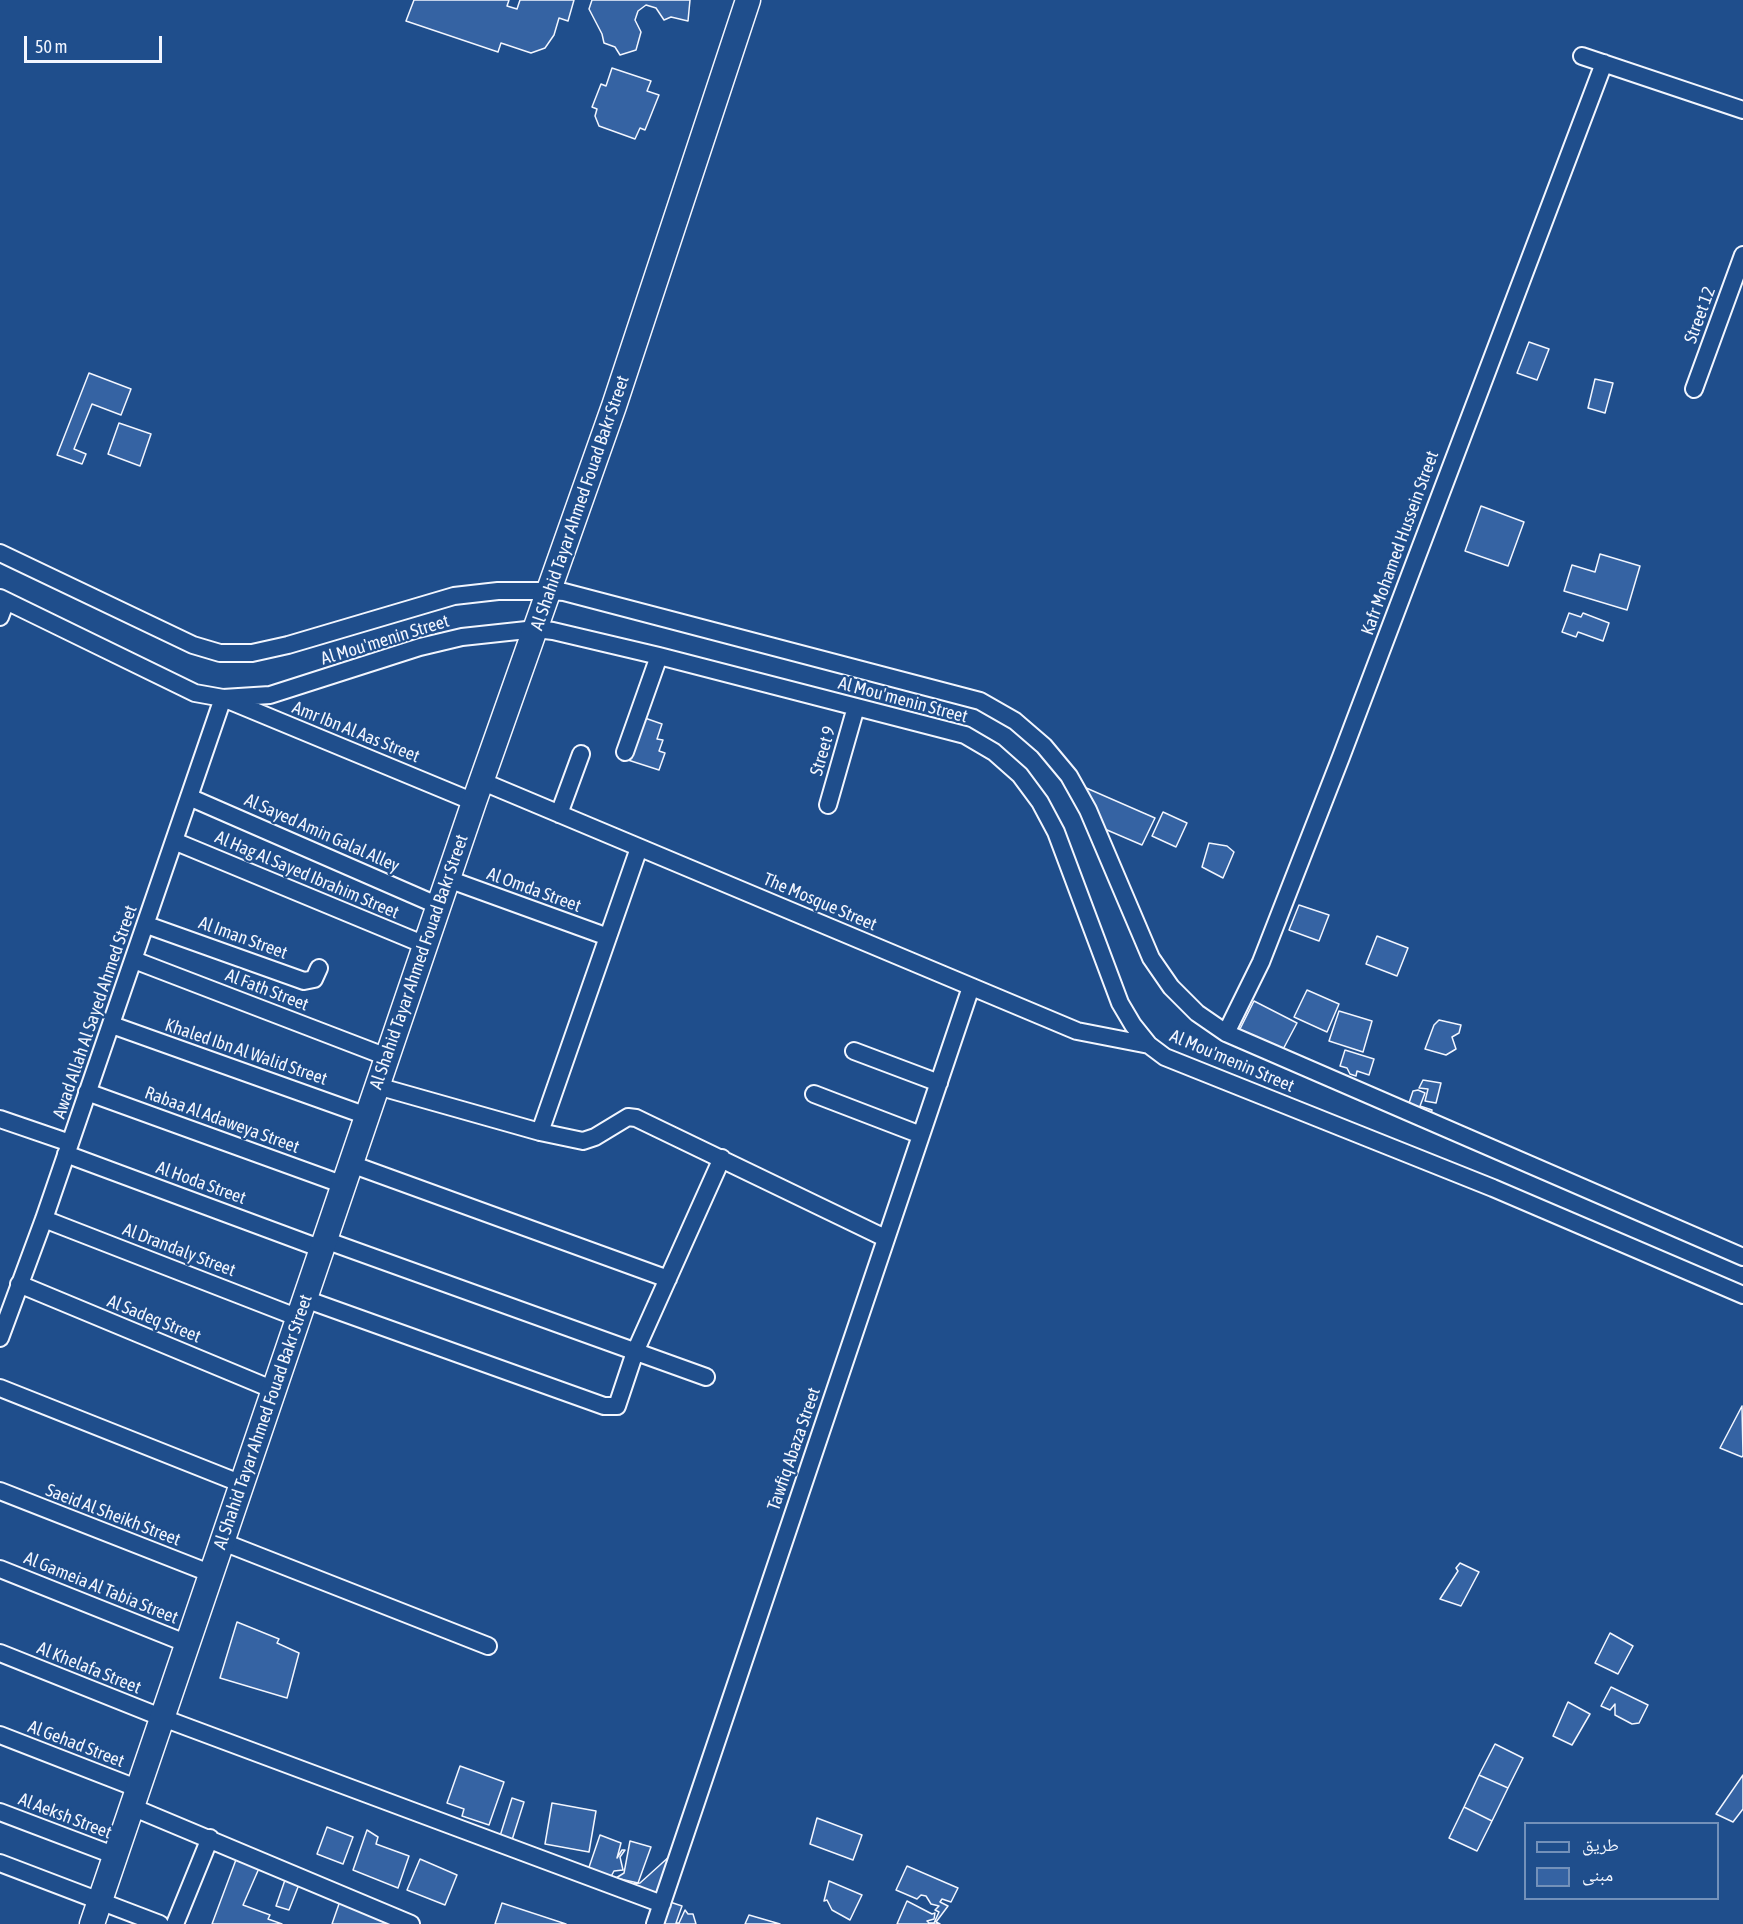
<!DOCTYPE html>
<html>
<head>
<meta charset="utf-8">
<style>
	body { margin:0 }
	#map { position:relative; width:1743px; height:1924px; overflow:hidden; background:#1f4e8c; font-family:"Asap Condensed","Noto Naskh Arabic",sans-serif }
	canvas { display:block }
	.legend { position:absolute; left:1524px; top:1822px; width:195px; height:78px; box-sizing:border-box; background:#1f4e8c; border:2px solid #7391ba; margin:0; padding:8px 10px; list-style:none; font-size:18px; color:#f2f6ff }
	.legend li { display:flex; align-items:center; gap:12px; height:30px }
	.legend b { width:30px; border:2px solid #7391ba }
	.scale { position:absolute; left:24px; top:36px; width:138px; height:27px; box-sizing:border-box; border:3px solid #f2f6ff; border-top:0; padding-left:8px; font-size:18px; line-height:21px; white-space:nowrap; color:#f2f6ff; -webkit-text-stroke:4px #1f4e8c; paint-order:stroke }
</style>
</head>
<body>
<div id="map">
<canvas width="1743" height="1924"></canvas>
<ul class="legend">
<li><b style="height:8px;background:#1f4e8c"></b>طريق</li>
<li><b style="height:16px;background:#3563a3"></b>مبنى</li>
</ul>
<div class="scale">50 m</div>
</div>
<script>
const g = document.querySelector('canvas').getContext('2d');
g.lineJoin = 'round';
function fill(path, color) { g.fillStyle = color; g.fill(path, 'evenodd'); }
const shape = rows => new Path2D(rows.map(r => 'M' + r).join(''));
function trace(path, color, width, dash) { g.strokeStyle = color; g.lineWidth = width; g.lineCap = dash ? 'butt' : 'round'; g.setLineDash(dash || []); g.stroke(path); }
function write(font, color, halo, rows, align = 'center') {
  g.font = font + ' "Asap Condensed",sans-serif'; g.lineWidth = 4.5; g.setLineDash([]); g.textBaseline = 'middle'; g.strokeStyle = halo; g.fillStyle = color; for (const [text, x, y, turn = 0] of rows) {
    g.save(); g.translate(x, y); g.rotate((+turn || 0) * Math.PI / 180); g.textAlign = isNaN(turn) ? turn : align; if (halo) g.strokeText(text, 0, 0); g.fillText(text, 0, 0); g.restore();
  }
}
const building = shape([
	[414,0,509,0,507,6,517,9,520,0,574,0,568,21,559,18,554,35,545,48,531,53,501,43,498,52,406,21,414,0],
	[592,0,690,0,688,21,671,17,664,20,656,8,646,5,638,11,635,20,641,32,636,50,620,55,615,47,604,43,602,34,589,9,592,0],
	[612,68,651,81,647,91,659,95,645,130,640,128,635,139,599,126,595,116,597,109,592,107,601,84,606,86,612,68],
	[1529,342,1549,349,1537,380,1517,373,1529,342],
	[89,373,131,389,121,415,92,404,74,449,86,454,82,464,57,455,89,373],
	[1595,379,1613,383,1605,413,1588,408,1595,379],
	[119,423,151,434,140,466,108,454,119,423],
	[1481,506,1524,522,1508,566,1465,551,1481,506],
	[1600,554,1640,566,1627,610,1564,591,1572,565,1595,572,1600,554],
	[1569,613,1581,617,1583,613,1609,623,1603,641,1578,632,1576,637,1562,632,1569,613],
	[642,717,662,724,657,739,663,740,659,751,665,753,659,770,628,760,642,717],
	[1084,787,1155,818,1142,845,1100,827,1084,787],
	[1163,812,1187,823,1176,847,1152,836,1163,812],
	[1209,843,1227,846,1234,852,1223,878,1202,867,1209,843],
	[1299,905,1329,915,1319,941,1289,930,1299,905],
	[1377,936,1408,948,1397,976,1366,964,1377,936],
	[1307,990,1339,1004,1327,1032,1294,1017,1307,990],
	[1254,1001,1297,1023,1280,1055,1238,1033,1254,1001],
	[1339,1011,1372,1021,1363,1052,1329,1041,1339,1011],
	[1439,1020,1461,1025,1459,1033,1452,1037,1456,1049,1446,1055,1425,1049,1434,1025,1439,1020],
	[1345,1050,1374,1059,1369,1075,1357,1071,1356,1076,1350,1074,1347,1068,1340,1066,1345,1050],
	[1423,1080,1441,1083,1436,1103,1425,1101,1428,1089,1419,1088,1423,1080],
	[1418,1090,1425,1093,1420,1106,1432,1110,1430,1117,1408,1106,1413,1091,1418,1090],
	[1742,1406,1743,1455,1742,1457,1720,1448,1742,1406],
	[1460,1563,1479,1572,1461,1606,1440,1599,1458,1571,1456,1568,1460,1563],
	[237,1622,279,1639,277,1643,299,1653,287,1698,220,1678,237,1622],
	[1610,1633,1633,1646,1618,1674,1595,1663,1610,1633],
	[1611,1687,1648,1705,1639,1723,1632,1724,1615,1715,1615,1704,1610,1710,1601,1706,1611,1687],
	[1568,1702,1590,1714,1572,1745,1553,1736,1568,1702],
	[1495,1744,1523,1758,1508,1788,1479,1775,1495,1744],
	[460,1766,504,1782,489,1825,462,1816,464,1809,447,1803,460,1766],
	[1479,1775,1508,1788,1492,1821,1464,1807,1479,1775],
	[1743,1775,1743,1809,1733,1822,1716,1814,1743,1775],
	[512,1798,524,1802,512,1840,500,1836,512,1798],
	[552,1803,596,1811,589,1852,545,1844,552,1803],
	[1464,1807,1492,1821,1477,1851,1449,1838,1464,1807],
	[817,1818,862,1835,853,1860,810,1844,817,1818],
	[327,1827,353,1837,343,1864,317,1854,327,1827],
	[367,1830,378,1837,376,1844,409,1856,398,1888,353,1870,367,1830],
	[600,1835,621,1843,617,1858,622,1850,625,1850,620,1857,623,1870,614,1871,608,1882,586,1876,600,1835],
	[630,1841,651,1847,638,1883,616,1878,624,1873,630,1841],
	[671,1855,657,1898,622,1885,640,1883,671,1855],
	[237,1857,260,1866,243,1905,270,1915,268,1919,282,1924,212,1924,237,1857],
	[420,1859,457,1875,445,1905,407,1890,420,1859],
	[907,1866,958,1888,951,1902,942,1899,940,1902,948,1906,936,1922,940,1924,897,1924,907,1901,932,1914,935,1913,934,1919,927,1921,929,1923,934,1923,939,1912,935,1910,939,1906,931,1904,926,1896,921,1895,917,1899,896,1890,907,1866],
	[286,1877,300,1882,289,1910,276,1906,286,1877],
	[829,1881,862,1895,850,1920,832,1910,827,1900,824,1901,829,1881],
	[340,1901,386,1918,388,1924,332,1924,340,1901],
	[667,1901,682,1906,676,1923,679,1923,685,1910,688,1914,693,1914,696,1924,659,1924,667,1901],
	[502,1903,566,1924,495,1924,502,1903],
	[749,1915,780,1924,745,1924,749,1915]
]);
fill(building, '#3563a3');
trace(building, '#f2f6ff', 1.5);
const street = shape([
	[1582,56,1743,110],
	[1694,389,1743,255],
	[0,553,193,645,220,653,252,653,288,645,454,596,498,591,549,591,564,592,980,701,1015,721,1044,746,1069,776,1088,810,1151,958,1171,987,1197,1013,1226,1033,1743,1257],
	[0,598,195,693,223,698,270,695,420,647,462,637,536,629,553,631,659,656,965,735,994,752,1020,775,1040,802,1056,832,1120,1003,1133,1025,1149,1045,1165,1057,1493,1188,1743,1295],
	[0,617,6,601],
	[625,752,659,656],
	[481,781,1077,1031,1149,1045],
	[189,797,439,906],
	[828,805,856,707],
	[559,814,581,754],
	[174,841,425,945],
	[448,879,608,937],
	[147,925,304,981,314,979,319,968],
	[134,960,387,1057],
	[112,1025,367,1116],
	[1226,1033,1261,962,1341,757,1604,63],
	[854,1051,939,1083],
	[377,1086,540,1132,583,1141,595,1137,628,1117,636,1118,885,1238],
	[87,1092,344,1185],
	[814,1094,921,1135],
	[0,1119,70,1143],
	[540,1132,639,848],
	[66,1154,322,1249],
	[351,1164,668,1279],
	[44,1219,299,1318],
	[325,1240,706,1377],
	[19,1284,274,1390],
	[305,1299,604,1406,617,1406,635,1352,722,1158],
	[0,1338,44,1219,223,698,474,802],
	[0,1388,242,1484],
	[0,1491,212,1574],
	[223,1542,488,1646],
	[0,1569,188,1644],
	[0,1653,163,1718,662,1904],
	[0,1735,139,1789],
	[132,1807,411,1924],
	[0,1812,116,1856],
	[0,1863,160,1924],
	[175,1924,210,1838],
	[655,1924,971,987]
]);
const secondary = shape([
	[92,1924,474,802,614,406,748,0]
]);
trace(street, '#f2f6ff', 20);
trace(secondary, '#f2f6ff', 27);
trace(street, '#1f4e8c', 16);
trace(secondary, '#1f4e8c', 24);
write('18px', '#f2f6ff', '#1f4e8c', [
	["Street 12",1700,315,-70],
	["Al Shahid Tayar Ahmed Fouad Bakr Street",580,503,-71],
	["Kafr Mohamed Hussein Street",1400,543,-70],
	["Al Mou'menin Street",385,640,-17],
	["Al Mou'menin Street",903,700,15],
	["Amr Ibn Al Aas Street",356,732,22],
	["Street 9",823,751,-74],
	["Al Sayed Amin Galal Alley",322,833,24],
	["Al Hag Al Sayed Ibrahim Street",307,875,23],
	["Al Omda Street",534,890,20],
	["The Mosque Street",820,902,23],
	["Al Iman Street",243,938,20],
	["Al Shahid Tayar Ahmed Fouad Bakr Street",419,962,-71],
	["Al Fath Street",267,990,21],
	["Awad Allah Al Sayed Ahmed Street",95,1012,-71],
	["Khaled Ibn Al Walid Street",246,1052,19],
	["Al Mou'menin Street",1232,1061,23],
	["Rabaa Al Adaweya Street",222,1120,20],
	["Al Hoda Street",201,1183,20],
	["Al Drandaly Street",179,1250,21],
	["Al Sadeq Street",154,1319,22],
	["Al Shahid Tayar Ahmed Fouad Bakr Street",263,1422,-71],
	["Tawfiq Abaza Street",794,1449,-71],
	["Saeid Al Sheikh Street",113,1515,21],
	["Al Gameia Al Tabia Street",101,1588,22],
	["Al Khelafa Street",89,1668,22],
	["Al Gehad Street",76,1744,21],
	["Al Aeksh Street",65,1816,21]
]);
</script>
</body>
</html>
